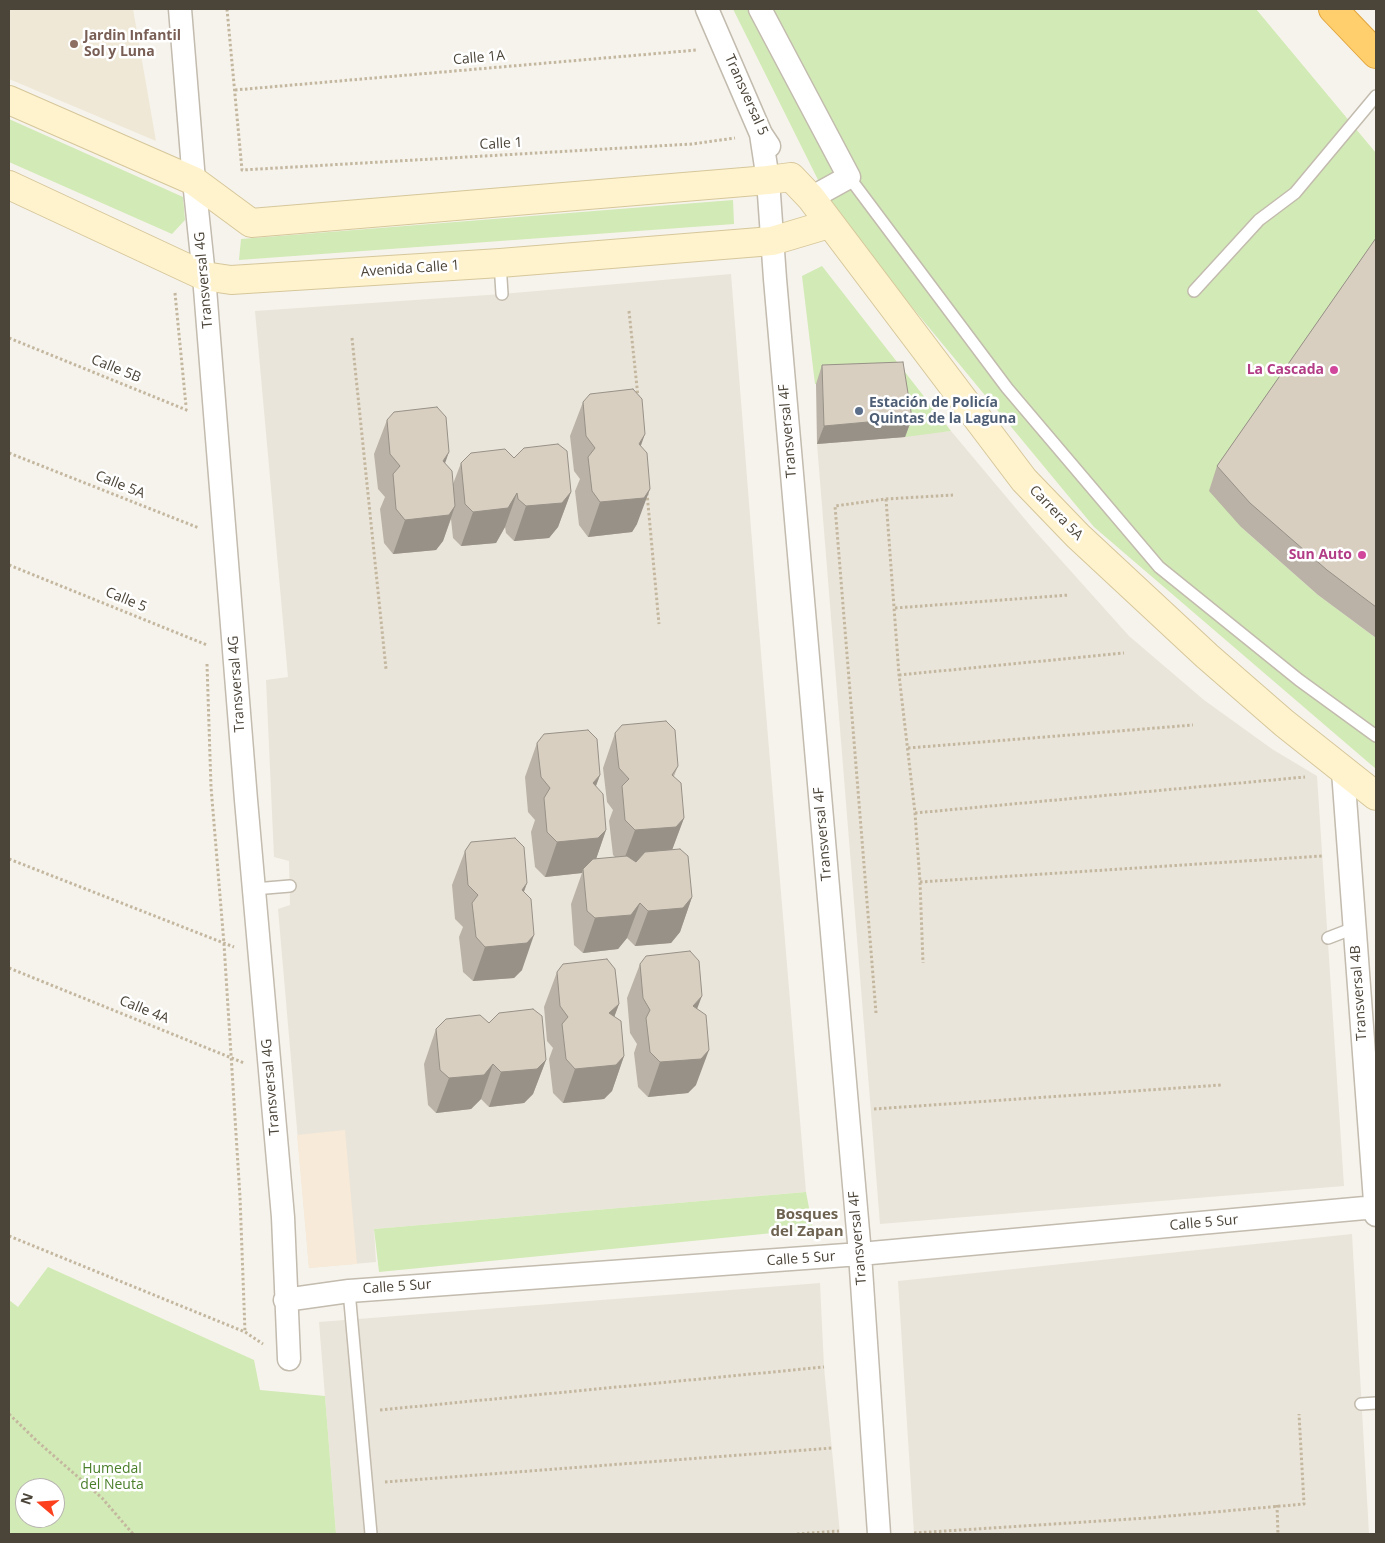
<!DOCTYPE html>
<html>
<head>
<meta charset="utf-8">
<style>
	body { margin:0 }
	#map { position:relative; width:1385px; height:1543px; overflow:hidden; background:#f6f3ec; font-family:"Open Sans",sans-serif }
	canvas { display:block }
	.frame { position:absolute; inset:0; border:10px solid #4b4439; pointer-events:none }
	.north { position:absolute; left:15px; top:1478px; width:50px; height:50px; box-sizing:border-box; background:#fff; border:1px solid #b7b4b0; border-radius:50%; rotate:288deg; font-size:14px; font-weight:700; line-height:20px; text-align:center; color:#4b4439 }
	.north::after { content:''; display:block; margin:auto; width:18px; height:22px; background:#fc3f1d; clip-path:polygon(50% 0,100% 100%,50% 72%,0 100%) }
</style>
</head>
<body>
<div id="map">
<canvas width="1385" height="1543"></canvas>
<div class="frame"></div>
<div class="north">N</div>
</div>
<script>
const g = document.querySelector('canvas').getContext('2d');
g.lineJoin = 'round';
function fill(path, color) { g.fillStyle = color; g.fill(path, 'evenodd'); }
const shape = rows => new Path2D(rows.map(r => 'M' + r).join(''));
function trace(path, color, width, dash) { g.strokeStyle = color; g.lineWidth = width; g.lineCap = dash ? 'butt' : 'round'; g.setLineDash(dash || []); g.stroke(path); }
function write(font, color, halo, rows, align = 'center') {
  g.font = font + ' "Open Sans",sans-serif'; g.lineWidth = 5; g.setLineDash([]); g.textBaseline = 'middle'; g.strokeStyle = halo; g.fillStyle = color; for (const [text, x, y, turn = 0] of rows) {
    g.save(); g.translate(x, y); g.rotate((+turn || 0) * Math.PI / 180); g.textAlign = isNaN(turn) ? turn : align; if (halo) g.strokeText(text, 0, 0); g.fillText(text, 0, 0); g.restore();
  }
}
fill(shape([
	[731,274,758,617,806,1192,374,1229,376,1262,309,1268,278,909,290,905,289,861,274,857,266,680,288,677,255,311,502,294],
	[951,431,1034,530,1129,636,1204,700,1272,749,1317,776,1344,1186,880,1224,817,444],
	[1352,1234,1369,1534,914,1534,898,1281],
	[820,1283,824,1367,840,1534,336,1534,319,1322]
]), '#eae5da');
fill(shape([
	[345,1130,357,1264,309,1268,297,1135]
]), '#f7ead8');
fill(shape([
	[9,9,133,9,156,141,9,79]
]), '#efe8d6');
fill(shape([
	[733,9,1256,9,1376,153,1376,249,1241,527,1318,595,1376,638,1376,769,1094,527,835,214],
	[9,119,183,197,185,220,172,234,9,162],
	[733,200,734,224,239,260,241,239],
	[822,266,951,431,905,437,896,380,815,384,802,276],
	[806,1192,813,1229,379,1272,374,1229],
	[48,1267,254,1360,260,1390,325,1396,336,1534,9,1534,9,1300,18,1307],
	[25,1488,55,1488,55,1518,25,1518]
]), '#d2eab5');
const lane = shape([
	[849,177,1007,388,1159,567,1299,680,1376,736],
	[500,263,502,294],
	[1194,291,1259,220,1295,193,1376,96],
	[254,889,290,886],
	[1328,938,1354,928],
	[349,1291,371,1534],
	[1361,1404,1376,1403]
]);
const street = shape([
	[180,9,194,181,204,276,246,800,283,1217,289,1359],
	[707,9,761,134,769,146],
	[760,9,849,177,811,198],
	[761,134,768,180,775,279,860,1254,879,1534],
	[1343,771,1376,1215],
	[285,1300,349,1291,860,1254,1376,1207]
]);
const secondary = shape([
	[9,100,194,181,251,223,768,180,791,177,811,198,1024,480,1078,536,1207,656,1284,723,1376,796],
	[9,185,204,276,231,280,500,263,772,241,829,224]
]);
const highway = shape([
	[1333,9,1376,54]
]);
trace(lane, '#c2bbae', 14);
trace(street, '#c2bbae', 25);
trace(secondary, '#d6c79b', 30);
trace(highway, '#e0a43c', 30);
trace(shape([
	[227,9,242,170,692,144,735,138],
	[235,90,697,50],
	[175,293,186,406],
	[629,311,638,397],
	[9,338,189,411],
	[352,338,386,669],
	[9,453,199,528],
	[647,493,659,624],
	[886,499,899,675,915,813,920,882,923,963],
	[9,565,207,645],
	[895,608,1069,595],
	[207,664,211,787,224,944,240,1197,245,1332],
	[899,675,1124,653],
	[908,748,1193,725],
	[915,813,1305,777],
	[9,859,234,947],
	[920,882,1322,856],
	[9,968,244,1063],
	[876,1013,835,506,886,499,953,495],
	[874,1109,1221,1085],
	[9,1236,245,1332,263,1344],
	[380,1410,824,1367],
	[9,1414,38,1442,102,1498,133,1534],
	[385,1482,832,1448],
	[1277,1505,1278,1534],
	[914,1533,1147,1518,1304,1504,1299,1414],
	[797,1534,839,1531]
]), '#c4b79f', 3, [2.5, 2.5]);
trace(lane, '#fff', 11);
trace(street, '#fff', 22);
trace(secondary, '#fff3cd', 28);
trace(highway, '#ffcf6e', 28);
fill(shape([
	[1376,238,1376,638,1318,595,1241,527,1209,491,1217,466],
	[822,365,912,418,905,437,817,444,816,384],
	[583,402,641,446,637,524,632,532,588,537,579,525,575,491,580,479,574,471,570,436],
	[387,420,445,464,453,484,461,463,514,458,571,492,558,527,549,538,514,541,506,533,505,527,496,543,461,546,453,538,451,519,443,541,436,550,393,554,384,543,380,509,385,497,378,489,374,454],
	[615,733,678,766,674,776,684,818,672,849,692,897,680,932,671,943,635,946,627,938,618,949,583,953,574,945,571,904,582,873,545,877,535,867,531,832,535,820,528,812,525,777,537,743,600,775,596,786,606,830,596,859,615,857,613,855,609,821,613,810,607,802,603,768],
	[465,851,527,883,524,892,522,970,514,978,473,981,463,972,459,937,463,927,455,919,452,885],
	[640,964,697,1009,696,1085,688,1093,648,1097,638,1087,634,1053,637,1044,630,1033,627,998],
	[557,972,619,1004,614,1017,624,1056,612,1091,604,1099,563,1103,553,1093,549,1059,553,1048,547,1041,544,1007],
	[489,1023,546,1060,533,1094,524,1103,489,1107,481,1099,471,1109,436,1113,428,1105,424,1064,436,1029]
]), '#bab2a6');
fill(shape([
	[912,418,905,437,817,444,824,426],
	[645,434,633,468,639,444],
	[449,452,437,486,443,461],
	[650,489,637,524,632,532,588,537,600,502],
	[571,492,558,527,549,538,514,541,526,506],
	[517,493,505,527,496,543,461,546,473,512],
	[455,506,443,541,436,550,393,554,405,520],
	[600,775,587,809,593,783],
	[684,818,671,853,664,861,622,865,635,830],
	[606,830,594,865,583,869,582,873,545,877,557,842],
	[527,883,514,917,522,890],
	[692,897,680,932,671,943,635,946,648,911],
	[640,903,627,938,618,949,583,953,595,918],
	[534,935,522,970,514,978,473,981,485,947],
	[702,996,689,1030,693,1006],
	[619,1004,606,1039,609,1013],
	[709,1050,696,1085,688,1093,648,1097,660,1062],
	[624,1056,612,1091,604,1099,563,1103,575,1069],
	[546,1060,533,1094,524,1103,489,1107,501,1072],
	[493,1064,481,1099,471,1109,436,1113,449,1078]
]), '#979187');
const building = shape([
	[1376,238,1376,607,1327,570,1250,503,1217,466,1376,238],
	[903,362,912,418,824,426,822,365,903,362],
	[633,389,642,399,645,434,639,444,647,453,650,489,644,498,600,502,592,491,588,457,595,448,586,436,583,402,590,394,633,389],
	[437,407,446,417,449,452,443,461,452,471,455,506,449,515,405,520,396,509,393,474,400,466,390,454,387,420,394,412,437,407],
	[558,444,567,451,571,492,562,503,526,506,518,499,517,493,508,508,473,512,465,504,461,463,471,453,505,449,514,458,524,448,558,444],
	[666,721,675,730,678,766,672,775,681,783,684,818,676,827,635,830,625,820,622,786,629,779,619,768,615,733,622,725,666,721],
	[588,730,597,739,600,775,593,783,603,794,606,830,598,838,557,842,547,832,544,798,550,788,541,777,537,743,544,734,588,730],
	[515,838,524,847,527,883,522,890,531,899,534,935,527,943,485,947,476,937,472,903,478,895,468,885,465,851,471,842,515,838],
	[680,849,688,856,692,897,683,908,648,911,640,903,631,915,595,918,587,911,583,869,593,859,627,856,636,862,645,852,680,849],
	[690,951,699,961,702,996,693,1006,706,1015,709,1050,701,1059,660,1062,650,1052,646,1018,650,1010,643,998,640,964,646,956,690,951],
	[607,959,615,969,619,1004,609,1013,621,1021,624,1056,616,1065,575,1069,566,1059,562,1024,568,1017,560,1006,557,972,563,964,607,959],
	[533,1009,542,1016,546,1060,537,1069,501,1072,493,1064,484,1075,449,1078,440,1070,436,1029,446,1019,480,1015,489,1023,499,1013,533,1009]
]);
fill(building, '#d8cfc1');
trace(building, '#979187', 1);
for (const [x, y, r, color] of [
	[74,44,5,"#8d6e63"],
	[1334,370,5,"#d1479c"],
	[859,411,5,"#5c6f8a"],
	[1362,555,5,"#d1479c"]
]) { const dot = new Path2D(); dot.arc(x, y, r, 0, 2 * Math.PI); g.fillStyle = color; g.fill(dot); trace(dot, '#fff', 2); }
write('bold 14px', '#785e54', '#fff', [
	["Jardin Infantil",84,36],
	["Sol y Luna",84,52]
], 'left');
write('14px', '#4b4439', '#fff', [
	["Calle 1A",479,58,-5],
	["Transversal 5",746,95,66],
	["Calle 1",501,144,-3],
	["Avenida Calle 1",410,269,-4],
	["Transversal 4G",204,280,-95],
	["Calle 5B",116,369,22],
	["Transversal 4F",788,431,-95],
	["Calle 5A",120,485,22],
	["Carrera 5A",1056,513,46],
	["Calle 5",126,600,22],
	["Transversal 4G",237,684,-94],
	["Transversal 4F",823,834,-95],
	["Transversal 4B",1359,993,-94],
	["Calle 4A",144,1010,22],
	["Transversal 4G",271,1087,-95],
	["Calle 5 Sur",1204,1223,-5],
	["Transversal 4F",858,1238,-95],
	["Calle 5 Sur",801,1259,-4],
	["Calle 5 Sur",397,1287,-4]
]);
write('bold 14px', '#b23c85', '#fff', [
	["La Cascada",1324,370],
	["Sun Auto",1352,555]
], 'right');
write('bold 14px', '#4e5e75', '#fff', [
	["Estación de Policía",869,403],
	["Quintas de la Laguna",869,419]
], 'left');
write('14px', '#4a7f2a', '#fff', [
	["Humedal",112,1469],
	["del Neuta",112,1485]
]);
write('bold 15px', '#6e6250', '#fff', [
	["Bosques",807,1215],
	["del Zapan",807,1232]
]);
</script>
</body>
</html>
